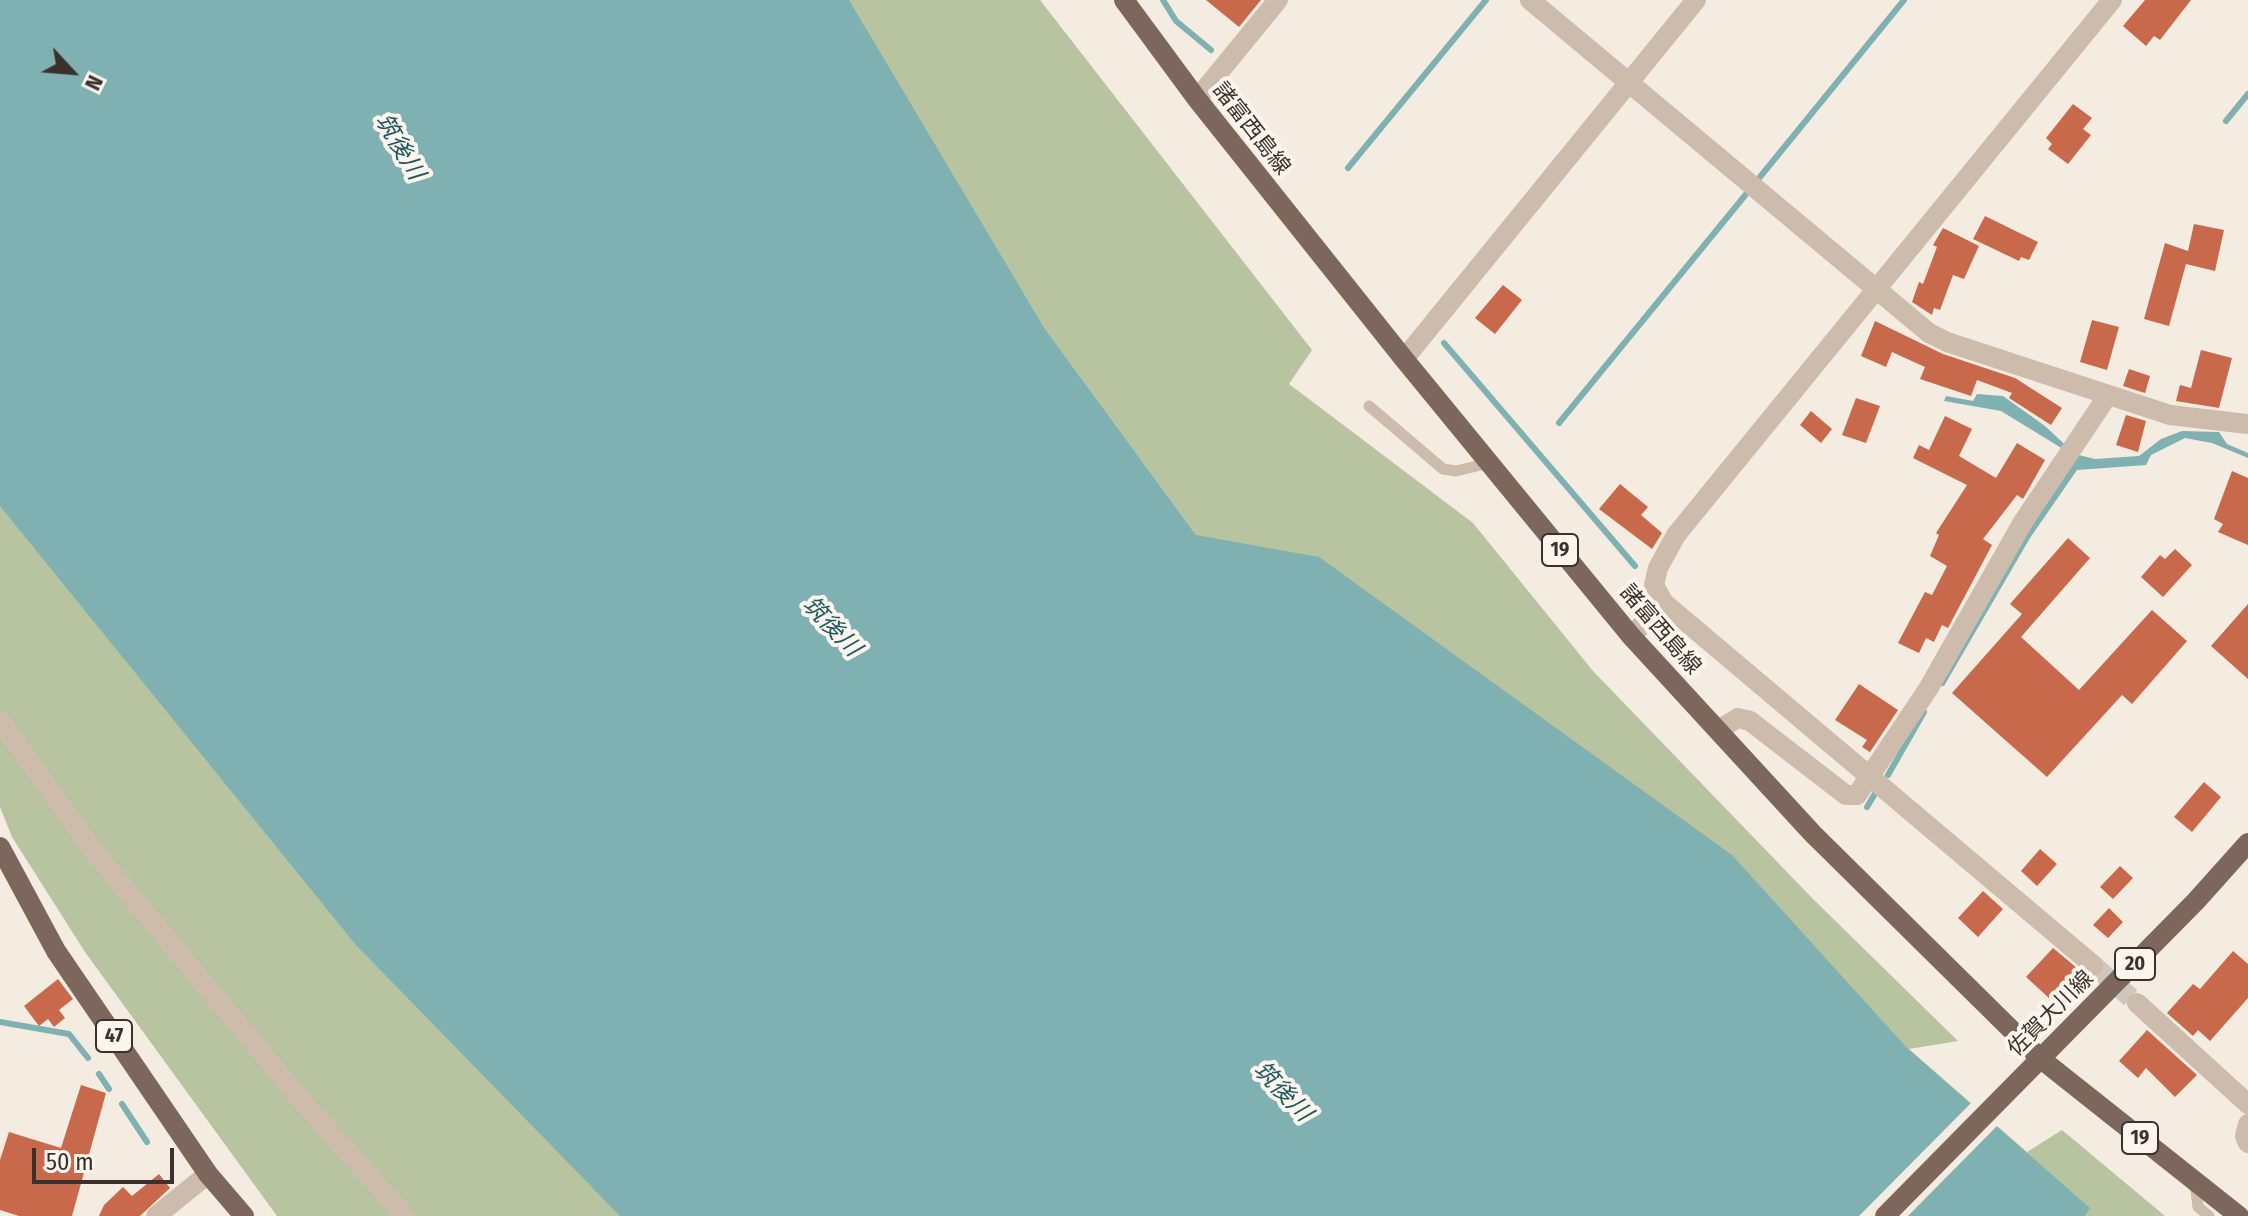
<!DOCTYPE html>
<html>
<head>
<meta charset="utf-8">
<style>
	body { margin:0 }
	#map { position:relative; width:2248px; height:1216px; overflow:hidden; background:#f4ebe1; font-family:"Fira Sans Condensed",sans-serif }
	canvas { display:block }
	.north { position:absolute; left:32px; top:32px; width:80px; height:80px; -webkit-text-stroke:6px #fbf5ee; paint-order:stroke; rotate:116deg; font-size:22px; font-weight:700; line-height:32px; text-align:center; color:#3b302b }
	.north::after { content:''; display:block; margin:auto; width:28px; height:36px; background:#3b302b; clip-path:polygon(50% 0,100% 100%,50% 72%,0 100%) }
	.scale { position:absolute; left:32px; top:1148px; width:142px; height:36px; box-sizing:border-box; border:4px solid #3b302b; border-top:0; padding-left:10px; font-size:24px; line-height:28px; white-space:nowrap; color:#3b302b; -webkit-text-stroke:6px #fbf5ee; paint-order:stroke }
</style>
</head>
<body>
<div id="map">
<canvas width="2248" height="1216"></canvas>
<div class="north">N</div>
<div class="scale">50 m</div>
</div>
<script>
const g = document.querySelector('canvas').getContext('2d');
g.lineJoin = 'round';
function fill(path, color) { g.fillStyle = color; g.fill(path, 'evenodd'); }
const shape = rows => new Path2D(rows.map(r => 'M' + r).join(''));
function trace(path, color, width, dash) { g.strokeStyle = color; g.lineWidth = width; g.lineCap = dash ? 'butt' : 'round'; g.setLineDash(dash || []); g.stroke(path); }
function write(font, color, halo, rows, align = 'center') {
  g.font = font + ' "Fira Sans Condensed","Noto Sans JP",sans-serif'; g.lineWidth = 8; g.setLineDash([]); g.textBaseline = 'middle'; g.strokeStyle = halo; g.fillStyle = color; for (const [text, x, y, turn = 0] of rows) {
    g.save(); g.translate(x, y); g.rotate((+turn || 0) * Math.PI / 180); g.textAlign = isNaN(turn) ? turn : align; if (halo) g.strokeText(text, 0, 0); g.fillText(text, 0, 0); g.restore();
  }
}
fill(shape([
	[775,0,1040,0,1312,350,1289,384,1473,523,1593,671,1813,899,1958,1041,1909,1049,2027,1152,2062,1130,2165,1216,2053,1216,1196,535,1043,326],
	[0,431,705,1216,409,1216,98,851,0,711],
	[0,728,399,1216,277,1216,85,952,12,837,0,807]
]), '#b8c4a0');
fill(shape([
	[0,0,849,0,1043,326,1196,535,1319,557,1732,855,1907,1048,2090,1208,2085,1216,620,1216,356,945,0,506],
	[1977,394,2003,396,2045,426,2075,454,2095,459,2139,456,2161,439,2182,431,2219,432,2227,444,2248,453,2248,458,2212,443,2185,438,2151,455,2146,465,2077,470,2030,538,1944,686,1940,686,2063,449,2001,411,1944,401,1946,396,1973,401]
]), '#7fb0b2');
fill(shape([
	[1974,1100,2000,1123,1908,1216,1859,1216]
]), '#f4ebe1');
trace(shape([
	[1163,0,1176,21,1211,50],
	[2226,121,2248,94],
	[1348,168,1486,0],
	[1760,177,1904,0],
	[1444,343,1635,566],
	[1559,423,1747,193],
	[1888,775,1924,712],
	[1867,807,1876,792],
	[0,1022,69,1034,88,1058],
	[99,1074,109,1089],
	[122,1104,147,1142]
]), '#7fb0b2', 6);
fill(shape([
	[1206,0,1261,0,1239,27],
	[2145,0,2191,0,2160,40,2154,36,2146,46,2123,26],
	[2073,104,2092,118,2083,129,2091,135,2068,164,2048,149,2052,144,2046,138],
	[1985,216,2038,242,2029,260,2021,257,2019,261,1973,239],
	[2194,224,2224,230,2215,271,2186,264,2169,326,2144,319,2165,243,2188,251],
	[1943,228,1979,246,1964,279,1953,275,1940,310,1934,308,1932,315,1912,302,1919,282,1923,284,1937,247,1933,245],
	[1503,285,1522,300,1495,334,1475,318],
	[2092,320,2119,327,2107,370,2080,362],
	[1875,321,1943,354,2015,378,2062,408,2051,425,2009,398,2012,393,1977,380,1971,396,1920,379,1925,367,1892,352,1886,367,1861,356],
	[2201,350,2232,358,2219,408,2176,401,2180,385,2191,388],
	[2129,369,2150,376,2145,393,2123,386],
	[1856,398,1880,406,1866,443,1842,435],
	[1811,411,1832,429,1821,443,1800,425],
	[2126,415,2146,421,2138,452,2116,445],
	[1945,416,1972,429,1959,456,1996,478,2017,443,2045,460,2023,499,2017,495,1983,539,1992,545,1948,628,1942,625,1934,642,1926,638,1919,653,1898,643,1925,592,1932,595,1947,566,1930,556,1939,535,1936,533,1967,485,1913,458,1919,445,1929,450],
	[2232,471,2248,478,2248,545,2218,532,2223,524,2214,519],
	[1620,484,1648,507,1641,515,1662,533,1652,549,1599,509],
	[2068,538,2090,558,2021,637,2079,690,2152,610,2187,641,2132,704,2122,695,2047,777,1952,693,2022,614,2010,604],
	[2175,549,2192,565,2163,597,2141,577,2160,555,2165,559],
	[2248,604,2248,679,2211,646],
	[1859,684,1898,710,1870,752,1862,747,1867,740,1835,720],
	[2204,782,2221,797,2192,832,2174,817],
	[2040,849,2057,864,2037,886,2021,871],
	[2120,866,2133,878,2113,899,2100,887],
	[1983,891,2003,909,1978,937,1958,918],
	[2109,908,2123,922,2108,938,2093,925],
	[2053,948,2077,968,2049,998,2026,977],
	[2233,951,2248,964,2248,998,2210,1041,2198,1030,2193,1036,2167,1013,2193,984,2200,989],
	[58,979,73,999,59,1010,65,1018,54,1027,48,1019,39,1026,24,1006],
	[2147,1030,2197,1075,2175,1097,2146,1068,2138,1078,2119,1061],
	[81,1085,106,1093,72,1216,19,1216,0,1210,0,1160,9,1132,61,1148],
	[159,1174,170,1188,140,1216,99,1216,104,1205,123,1187,132,1196]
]), '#c8694b');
trace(shape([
	[2093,965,2137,1003]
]), '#cfc6bd', 20, [20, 10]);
trace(shape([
	[1369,406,1443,469,1456,471,1489,463],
	[2195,1182,2198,1207,2209,1216]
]), '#cdbbac', 11);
trace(shape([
	[1530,0,1929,333,1947,342,2170,415,2248,424],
	[1197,99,1278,0],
	[1404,359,1696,0],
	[1631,636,1664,603],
	[0,721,96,854,302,1101,405,1216],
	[1718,730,1738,718,1750,721,1846,795,1857,795,1928,689,2023,522,2108,395],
	[2093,965,1664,603,1654,585,1658,568,1676,535,2112,0],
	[2137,1003,2248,1104],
	[2248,1124,2245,1136,2248,1143],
	[156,1216,208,1174]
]), '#cdbbac', 20);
trace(shape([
	[1124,0,1197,99,1404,359,1631,636,1813,834,2041,1059,2239,1216],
	[0,847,56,951,208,1174,244,1216],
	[1885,1216,2196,901,2248,843]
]), '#7d675c', 20);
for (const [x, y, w] of [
	[1560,550,36],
	[2135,964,40],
	[114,1036,36],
	[2140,1138,36]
]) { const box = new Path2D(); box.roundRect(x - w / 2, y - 16, w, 32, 6); g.fillStyle = '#fbf5ee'; g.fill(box); trace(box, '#3b302b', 2); }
write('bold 20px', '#3b302b', null, [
	["19",1560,550],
	["20",2135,964],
	["47",114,1036],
	["19",2140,1138]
]);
write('22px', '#3b302b', '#fbf5ee', [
	["諸富西島線",1251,129,52],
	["諸富西島線",1660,630,49],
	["佐賀大川線",2051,1014,-45]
]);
write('italic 24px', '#1f5a5e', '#fbf5ee', [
	["筑後川",399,147,59],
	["筑後川",831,627,46],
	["筑後川",1282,1092,46]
]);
</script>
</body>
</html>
